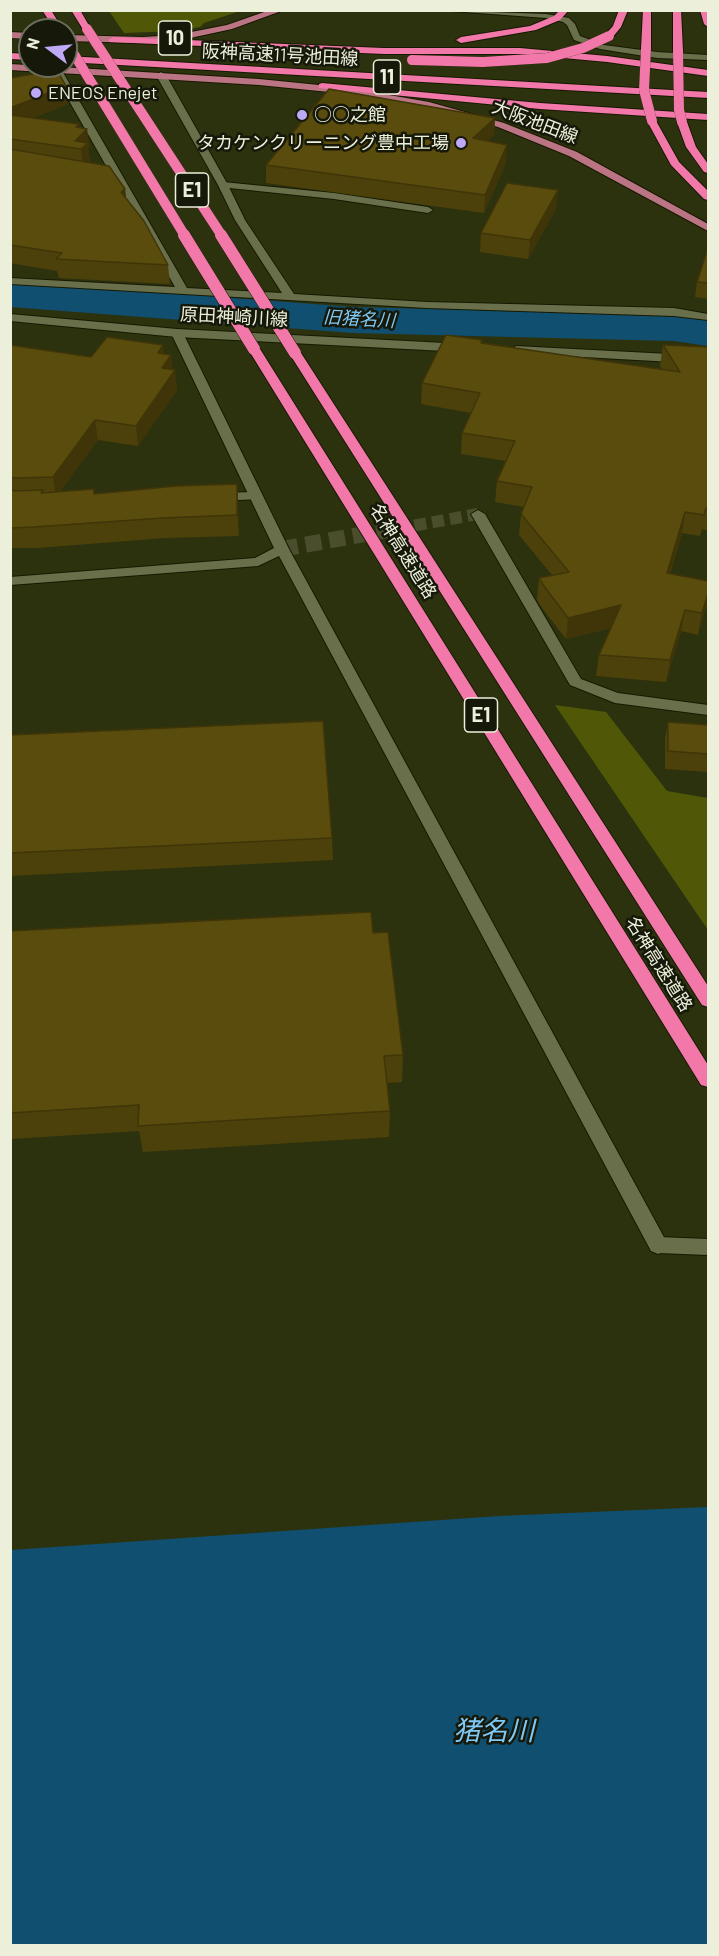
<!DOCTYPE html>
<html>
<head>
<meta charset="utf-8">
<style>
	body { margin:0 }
	#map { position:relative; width:719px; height:1956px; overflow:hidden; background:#2d320e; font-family:Barlow,sans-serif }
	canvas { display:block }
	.frame { position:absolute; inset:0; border:12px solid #ecf0db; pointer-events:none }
	.north { position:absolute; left:18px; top:18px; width:60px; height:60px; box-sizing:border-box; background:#161809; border:2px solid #6c6e5d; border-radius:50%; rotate:286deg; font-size:16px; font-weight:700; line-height:24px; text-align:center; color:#ecf0db }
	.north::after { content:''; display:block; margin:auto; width:21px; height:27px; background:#bda9f5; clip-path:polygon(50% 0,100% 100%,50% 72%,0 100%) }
</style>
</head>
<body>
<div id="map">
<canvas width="719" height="1956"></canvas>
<div class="frame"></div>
<div class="north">N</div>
</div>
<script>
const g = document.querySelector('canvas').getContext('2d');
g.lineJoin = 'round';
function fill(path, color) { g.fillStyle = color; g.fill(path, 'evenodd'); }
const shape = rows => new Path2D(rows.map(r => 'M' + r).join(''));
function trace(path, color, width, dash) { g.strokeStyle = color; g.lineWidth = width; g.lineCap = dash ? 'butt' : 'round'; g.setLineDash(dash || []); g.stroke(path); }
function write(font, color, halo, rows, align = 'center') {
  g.font = font + ' Barlow,"Noto Sans JP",sans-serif'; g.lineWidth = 5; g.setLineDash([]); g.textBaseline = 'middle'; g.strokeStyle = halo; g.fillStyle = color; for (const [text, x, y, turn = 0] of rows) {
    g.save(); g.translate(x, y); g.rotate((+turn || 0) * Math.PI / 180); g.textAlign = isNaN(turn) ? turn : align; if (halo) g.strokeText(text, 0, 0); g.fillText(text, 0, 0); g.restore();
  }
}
fill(shape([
	[109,11,240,11,204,23,200,27,179,31,124,33],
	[555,705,606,712,667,791,708,798,708,930]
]), '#505808');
fill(shape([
	[708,1507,708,1945,11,1945,11,1550,499,1516]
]), '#104f6f');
fill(shape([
	[10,281,353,307,674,315,708,320,708,346,674,341,353,333,10,307,10,281]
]), '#104f6f');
trace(shape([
	[379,532,478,514]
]), '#4a4e2d', 12, [12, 6]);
trace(shape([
	[282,549,387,530]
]), '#4a4e2d', 16, [16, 8]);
const service = shape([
	[437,10,546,14,569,18,575,24,580,36,604,45,657,52,708,55,708,60,657,58,600,49,574,40,567,25,563,22,546,18,437,10],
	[223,182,334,193,428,207,433,210,428,213,334,199,220,187,220,183,223,182],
	[257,492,263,496,261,499,215,501,209,497,215,493,257,492],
	[658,1237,708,1239,708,1255,658,1253,651,1251,649,1245,651,1239,658,1237]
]);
const minor = shape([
	[53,67,61,69,187,288,282,293,235,220,218,185,156,75,161,72,166,75,228,185,245,220,294,294,427,302,674,308,708,314,708,320,674,316,427,308,10,284,10,278,175,287,51,69,53,67],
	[177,329,183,333,289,549,665,1239,668,1245,665,1251,658,1254,651,1251,279,556,258,566,10,585,10,577,255,558,274,548,171,333,177,329],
	[478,510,485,514,581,679,618,693,708,705,708,715,615,703,570,685,471,514,478,510]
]);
const tertiary = shape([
	[10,314,177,329,464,344,470,348,464,352,177,337,10,321,10,314],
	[516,346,708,356,708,364,512,353,510,350,516,346]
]);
const primary = shape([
	[270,10,284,10,232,29,176,41,143,43,66,41,66,35,143,37,176,35,227,25,270,10],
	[10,32,30,33,30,39,10,38,10,32],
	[10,64,259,79,349,88,429,102,504,123,577,152,708,224,708,231,569,156,498,127,428,108,349,94,259,85,10,70,10,64]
]);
const motorway = shape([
	[42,10,51,10,63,30,55,30,42,10],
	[71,10,80,10,91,29,90,31,84,31,71,10],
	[560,10,569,10,560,20,536,30,461,43,456,40,461,37,530,26,554,16,560,10],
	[619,10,628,10,621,27,612,38,606,38,604,36,613,26,619,10],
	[643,10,651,10,651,49,646,52,641,49,643,10],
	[673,10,681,10,683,51,678,54,673,51,673,10],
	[700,10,708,10,708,27,704,24,700,10],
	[113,37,384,48,520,48,607,56,708,70,708,76,607,62,520,54,384,54,110,42,108,40,113,37],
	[10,53,30,54,30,60,10,59,10,53],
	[66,56,708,92,708,98,66,62,66,56],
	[322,83,540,103,708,114,708,120,540,109,319,88,319,84,322,83],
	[649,119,655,119,679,162,708,191,708,200,704,199,671,165,647,121,649,119],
	[679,120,687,122,696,147,708,164,708,173,704,172,686,147,677,122,679,120],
	[254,345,260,349,708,1065,708,1087,701,1085,248,349,254,345],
	[295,349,301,353,708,986,708,1007,702,1005,289,353,295,349]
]);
trace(service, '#161901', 2);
trace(minor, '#161901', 2);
trace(tertiary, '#161901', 2);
trace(primary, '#161901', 2);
trace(motorway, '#161901', 2);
fill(service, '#696f4a');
fill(minor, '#696f4a');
fill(tertiary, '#696f4a');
fill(primary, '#bb7483');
fill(motorway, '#f278a9');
const motorwayBridgeFar1 = shape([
	[87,29,222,236],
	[66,41,185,236],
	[646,49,644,90,652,121],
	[678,51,679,110,682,122],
	[412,60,483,62,547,58,583,48,609,36]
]);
const motorwayBridge = shape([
	[184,235,254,349],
	[221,235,295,353]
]);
trace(motorwayBridgeFar1, '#161901', 10, []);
trace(motorwayBridge, '#161901', 13, []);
trace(motorwayBridgeFar1, '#f278a9', 10);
trace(motorwayBridge, '#f278a9', 12);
fill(shape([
	[10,78,68,104,33,118,80,128,90,147,88,148,90,161,88,163,125,189,126,198,168,265,170,284,59,278,57,271,10,263],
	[495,118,494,135,487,141,506,163,484,213,266,183,266,165],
	[556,209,528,259,480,252,481,233],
	[708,251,708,299,695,297,697,282],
	[482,340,482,343,662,370,660,366,663,345,708,347,708,531,702,529,700,536,682,533,670,574,708,581,698,635,681,631,666,682,596,676,599,655,611,628,566,639,542,608,537,600,539,578,552,575,519,535,521,514,524,507,495,502,497,481,506,461,461,454,462,433,471,413,421,404,422,383],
	[10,345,91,357,164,354,172,369,175,370,177,390,138,446,98,440,60,491,95,494,237,484,239,536,165,538,38,548,10,548],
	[668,722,708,725,708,772,665,769,665,739],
	[10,735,332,838,333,860,10,876],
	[10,931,373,933,403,1055,402,1082,387,1083,390,1111,389,1137,143,1152,139,1131,10,1139]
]), '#4d410b');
fill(shape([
	[66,86,68,104,10,127,10,108],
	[495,118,494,135,473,155,473,138],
	[79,124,81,136,87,129,90,147,88,148,90,161,83,167,81,149,75,141,76,127],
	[507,145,506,163,484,213,485,195],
	[125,189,127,207,121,192],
	[558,190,556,209,528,259,530,240],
	[163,345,165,363,171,355,173,373,175,370,177,390,138,446,136,426,158,353],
	[95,420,98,440,56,497,53,477],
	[237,484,238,505,239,536,237,515],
	[685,512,682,533,663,594,667,573],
	[708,594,708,603,698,635,702,613],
	[621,605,618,626,566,639,568,618],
	[685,610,681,631,666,682,670,660]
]), '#3f3509');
const building = shape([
	[57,70,66,86,10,108,10,78,57,70],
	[329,89,495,118,473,138,507,145,485,195,266,165,329,89],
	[10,115,79,124,76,127,87,129,75,141,88,143,81,149,10,139,10,115],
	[10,149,109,166,125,189,121,192,144,221,168,265,56,259,62,253,10,245,10,149],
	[507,183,558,190,530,240,481,233,507,183],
	[707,251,708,251,708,283,697,282,707,251],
	[446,335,482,340,481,343,680,372,663,345,708,347,708,509,706,508,704,515,685,512,667,573,708,581,708,594,702,613,685,610,670,660,599,655,621,605,568,618,544,586,539,578,569,572,521,514,532,487,497,481,515,441,462,433,480,393,422,383,446,335],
	[107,337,163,345,158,353,171,355,162,368,175,370,136,426,95,420,53,477,16,478,10,477,10,345,91,357,107,337],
	[237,484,237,515,163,518,34,527,10,528,10,489,15,491,43,490,41,493,94,489,94,494,176,486,237,484],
	[323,721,332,838,10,853,10,735,323,721],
	[668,722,708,725,708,754,668,751,668,722],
	[371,912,373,933,388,932,403,1055,384,1056,390,1111,138,1126,139,1105,10,1113,10,931,371,912]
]);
fill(building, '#5a4c0d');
trace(building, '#3f3509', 1.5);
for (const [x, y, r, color] of [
	[36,93,6,"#bda9f5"],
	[302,115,6,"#bda9f5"],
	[461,143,6,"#bda9f5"]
]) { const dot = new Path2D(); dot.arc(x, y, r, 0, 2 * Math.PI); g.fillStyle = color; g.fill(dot); trace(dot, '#161809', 2); }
write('18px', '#ecf0db', '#161809', [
	["阪神高速11号池田線",280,55,3],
	["大阪池田線",535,122,21],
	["原田神崎川線",234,317,3],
	["名神高速道路",403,551,58],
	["名神高速道路",659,964,58]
]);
write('18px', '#ecf0db', '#161809', [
	["ENEOS Enejet",48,93],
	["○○之館",314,115],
	["タカケンクリーニング豊中工場",449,143,"right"]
], 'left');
write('italic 18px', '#7fc9f6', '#161809', [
	["旧猪名川",359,319,3]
]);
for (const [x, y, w] of [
	[175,38,33],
	[387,77,27],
	[192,190,33],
	[481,715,33]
]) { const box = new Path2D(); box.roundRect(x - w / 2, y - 17, w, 34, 4.5); g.fillStyle = '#161809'; g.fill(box); trace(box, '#ecf0db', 1.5); }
write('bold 20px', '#ecf0db', null, [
	["10",175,38],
	["11",387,77],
	["E1",192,190],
	["E1",481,715]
]);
write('italic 27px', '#7fc9f6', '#161809', [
	["猪名川",494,1731]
]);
</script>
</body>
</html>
